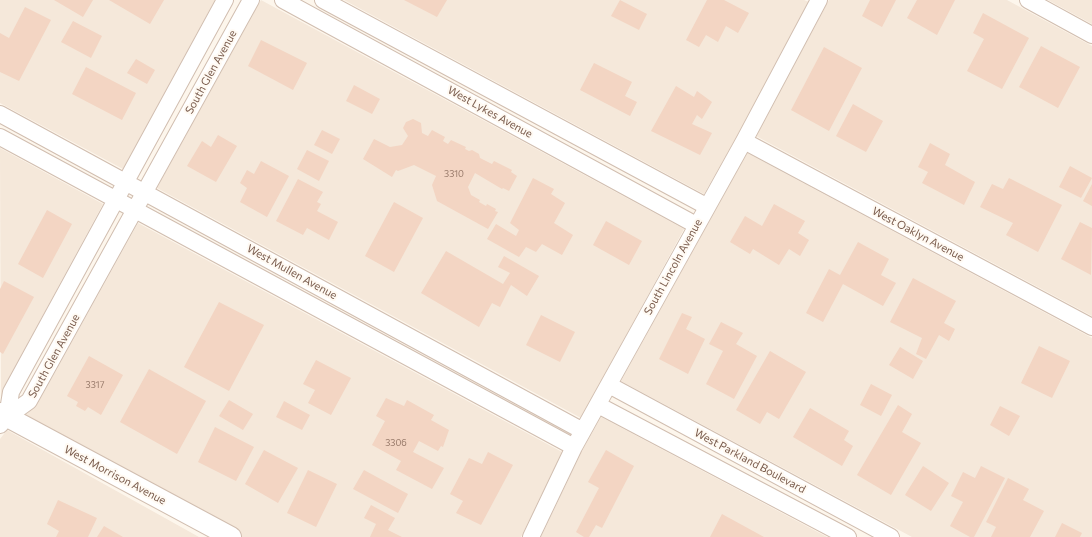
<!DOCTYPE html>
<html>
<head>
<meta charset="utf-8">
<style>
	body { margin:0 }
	canvas { display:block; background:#fdf6ec }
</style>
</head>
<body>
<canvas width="1092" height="537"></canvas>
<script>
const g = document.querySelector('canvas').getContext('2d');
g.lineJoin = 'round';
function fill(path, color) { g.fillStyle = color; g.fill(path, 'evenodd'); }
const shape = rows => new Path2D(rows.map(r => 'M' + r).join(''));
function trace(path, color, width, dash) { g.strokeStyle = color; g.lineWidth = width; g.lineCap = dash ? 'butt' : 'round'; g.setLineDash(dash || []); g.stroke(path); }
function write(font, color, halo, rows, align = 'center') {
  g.font = font + ' Commissioner,sans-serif'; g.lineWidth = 4; g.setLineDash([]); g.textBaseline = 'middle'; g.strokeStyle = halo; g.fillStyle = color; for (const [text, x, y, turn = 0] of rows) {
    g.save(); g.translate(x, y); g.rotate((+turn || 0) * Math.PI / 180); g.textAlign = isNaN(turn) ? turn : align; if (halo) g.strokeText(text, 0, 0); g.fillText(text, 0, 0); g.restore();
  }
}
fill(shape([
	[0,0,215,0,123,169,0,103],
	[261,0,684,229,581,418,157,188],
	[344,0,804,0,809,2,737,136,704,194],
	[829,0,1007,0,1092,46,1092,316,756,136],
	[1048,0,1092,0,1092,24],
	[0,148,103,204,4,387,1,400],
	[747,153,1092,338,1092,537,912,537,621,381],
	[138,223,562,452,521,537,238,537,23,417,37,405],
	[601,417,827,537,541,537,582,451],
	[7,430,199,537,0,537,0,439]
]), '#f5e8da');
fill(shape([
	[54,0,93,0,83,17],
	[109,0,164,0,150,24],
	[404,0,447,0,437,17],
	[620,0,647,14,639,30,611,16],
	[707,0,724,0,749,13,738,33,726,26,718,42,706,35,699,47,686,40],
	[870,0,896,0,882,27,862,16],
	[917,0,955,0,937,35,907,18],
	[25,7,51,20,19,81,0,72,0,33,9,38],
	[983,13,1029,38,1002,89,967,71,984,39,973,33],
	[73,21,102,36,91,58,61,42],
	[261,40,307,63,293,90,248,66],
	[1041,46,1080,67,1058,108,1019,87],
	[824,47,862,68,829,131,791,110],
	[136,59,155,70,147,84,127,73],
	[594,63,632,82,625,96,637,102,630,116,580,90],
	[86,67,136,93,122,120,72,94],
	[354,85,380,99,372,114,346,101],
	[676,86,694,97,697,91,712,102,702,119,697,115,692,124,712,133,700,155,651,131],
	[853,104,883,121,866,152,836,136],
	[413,119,421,123,422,133,428,136,432,130,445,137,443,141,448,144,451,140,466,147,465,149,469,151,472,150,479,154,480,158,492,164,494,161,512,170,511,172,517,176,509,191,503,188,502,189,475,173,468,187,471,195,480,200,479,202,486,206,487,204,496,209,495,211,498,212,488,229,437,201,432,185,436,176,414,165,398,171,396,170,392,177,363,159,374,139,390,147,402,145,408,136,403,128,406,122],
	[322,130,340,139,332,154,314,145],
	[218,135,237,146,216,182,187,166,202,141,211,147],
	[930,143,950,154,945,165,975,182,964,205,922,183,928,172,918,167],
	[307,150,329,161,319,181,297,169],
	[261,161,289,176,267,217,240,202,247,188,240,183,247,170,254,174],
	[1070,166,1092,178,1081,198,1059,187],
	[533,178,554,189,551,194,565,203,554,223,573,235,562,255,542,244,536,252,526,247,519,257,487,239,496,224,516,236,519,230,510,223],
	[1009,178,1062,205,1038,252,1006,235,1013,223,980,207,992,184,1003,189],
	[298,179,323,192,317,202,321,204,317,211,338,222,329,240,307,228,303,235,276,221],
	[1092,184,1092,206,1083,201],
	[394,202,423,218,394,272,365,256],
	[774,204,805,221,798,233,809,240,800,256,789,249,779,265,753,249,750,254,730,242,745,216,762,226],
	[47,210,72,224,43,278,18,264],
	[606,221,642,241,629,265,593,245],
	[1080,222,1092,228,1091,275,1061,259],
	[858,242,889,259,881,275,896,283,883,306,843,284,823,322,806,313,829,269,840,275],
	[446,251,503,284,510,273,498,267,504,256,539,276,527,296,511,285,500,307,492,303,479,327,421,293],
	[913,278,956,301,944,323,955,329,949,341,939,335,926,359,916,354,922,338,890,322],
	[4,281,34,297,3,354,0,352,0,289],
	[219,302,264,325,229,391,184,367],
	[682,313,692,317,686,329,705,339,688,374,659,359],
	[541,315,575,332,560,362,526,345],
	[721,322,743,333,736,344,757,356,734,399,706,384,723,351,709,344],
	[1039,346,1070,361,1052,398,1021,383],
	[900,347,923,361,913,379,889,365],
	[770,351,806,372,779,419,767,412,760,424,736,410],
	[89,356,123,375,101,415,88,407,85,411,76,406,78,402,67,396],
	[316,360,351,378,331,415,308,403,315,390,303,384],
	[149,369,206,401,177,454,120,422],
	[871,384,892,395,881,416,860,405],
	[386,398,404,406,407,400,434,415,431,420,449,430,443,447,441,446,438,451,419,441,413,452,444,468,432,489,396,470,401,461,372,445,385,421,376,416],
	[229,400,253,414,243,430,219,416],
	[284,401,310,415,302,430,276,417],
	[898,405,912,414,902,432,921,443,891,495,857,475],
	[1000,406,1020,416,1009,436,990,425],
	[810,408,849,431,844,440,853,446,842,466,793,437],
	[215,427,254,447,236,481,198,462],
	[264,450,298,468,278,503,245,484],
	[606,450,634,466,602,528,596,525,589,537,584,537,576,532,599,488,588,482],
	[488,452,513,465,481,525,456,513,463,501,450,494,469,458,482,464],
	[923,466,949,483,931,511,905,495],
	[981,466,1005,478,974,537,970,537,950,526,963,502,951,496,963,472,975,478],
	[308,470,337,484,316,527,287,513],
	[364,470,408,494,398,513,353,489],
	[1008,478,1029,489,1023,500,1044,511,1030,537,991,537,996,527,986,522],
	[58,500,97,518,88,537,56,537,59,531,47,524],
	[371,505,395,518,388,530,402,537,370,537,376,524,364,518],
	[722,514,764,537,710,537],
	[1062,523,1082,533,1080,537,1055,537],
	[104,526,123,537,97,537]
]), '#f3d5c3');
const minor = shape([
	[283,0,696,225],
	[323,0,706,206],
	[1028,0,1092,35],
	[0,114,583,431],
	[0,137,574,447],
	[744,141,1092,327],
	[609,385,891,537],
	[598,405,848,537],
	[7,417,11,392,225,0],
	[0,425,7,417,29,401,251,0],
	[531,537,574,447,744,141,819,0]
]);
const tertiary = shape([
	[0,413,231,537]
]);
trace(minor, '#d1beb0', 18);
trace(tertiary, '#d1beb0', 22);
trace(minor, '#fff', 16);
trace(tertiary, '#fff', 20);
write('9px', '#987a6a', null, [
	["3310",454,174],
	["3317",95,385],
	["3306",396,443]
]);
write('11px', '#7a5c4d', '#fffaf3', [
	["South Glen Avenue",211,72,-61],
	["West Lykes Avenue",490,112,29],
	["West Oaklyn Avenue",918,234,28],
	["South Lincoln Avenue",673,267,-61],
	["West Mullen Avenue",292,272,29],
	["South Glen Avenue",54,356,-61],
	["West Parkland Boulevard",750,461,28],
	["West Morrison Avenue",115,475,28]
]);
</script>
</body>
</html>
